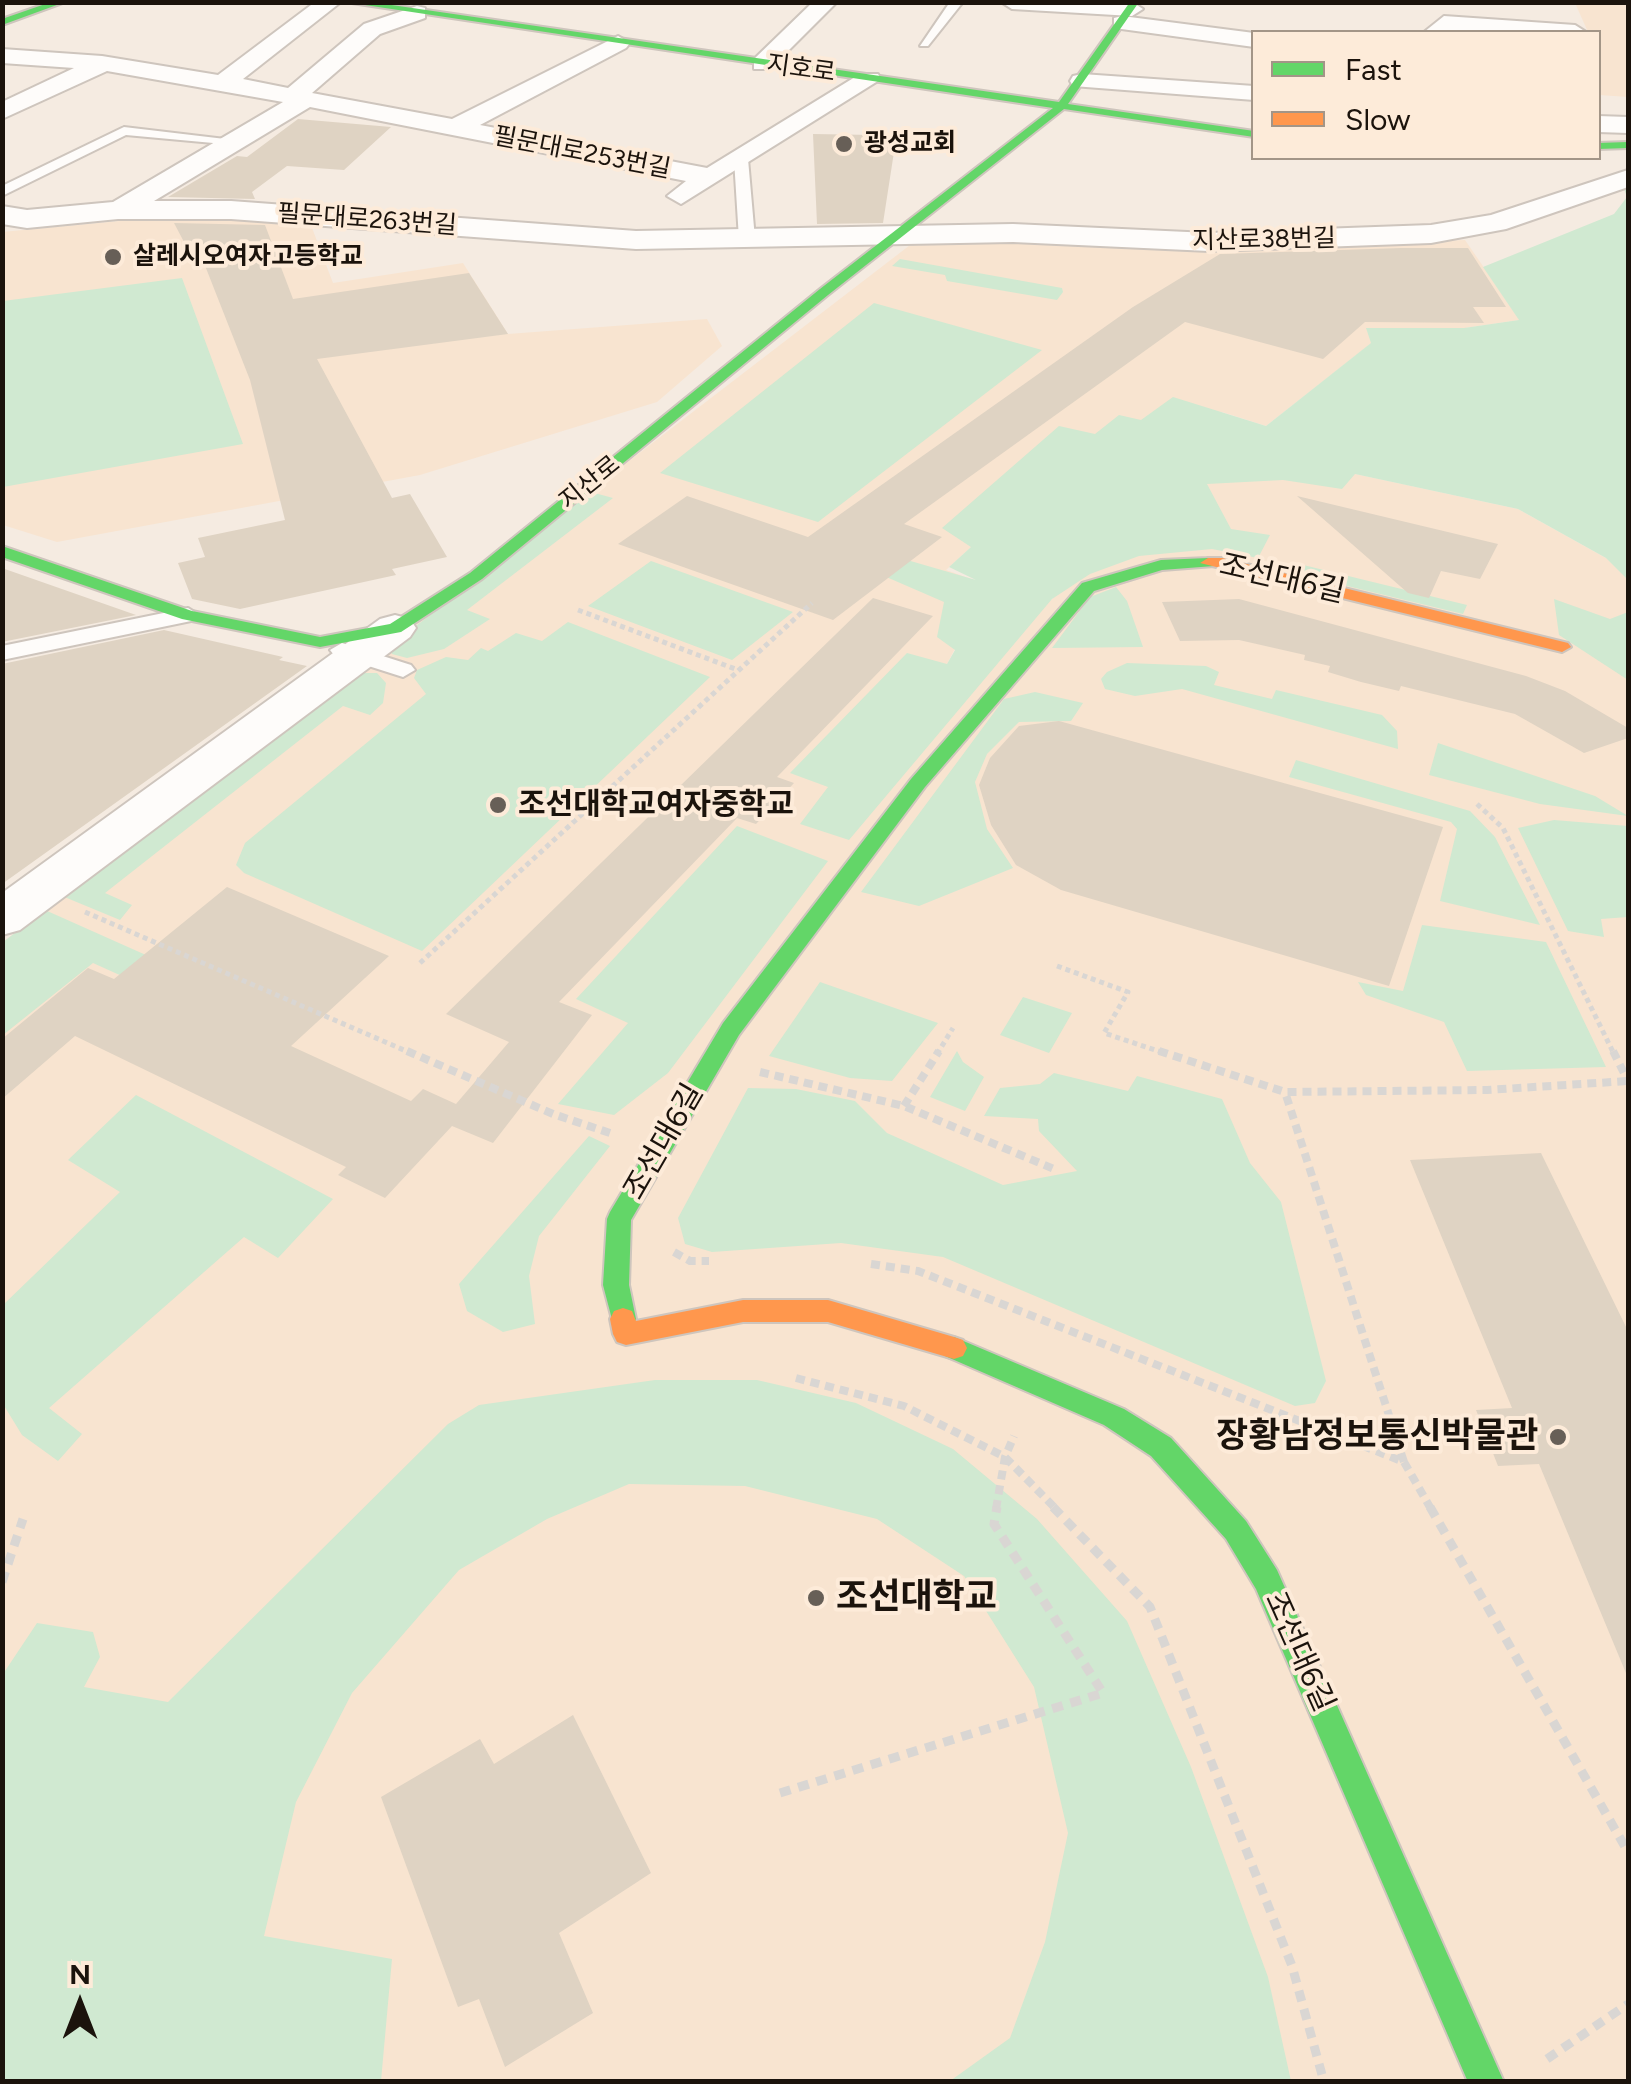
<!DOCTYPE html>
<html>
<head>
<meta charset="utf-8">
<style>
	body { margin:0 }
	#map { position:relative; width:1631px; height:2084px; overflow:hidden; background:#f5ebe1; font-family:Figtree,sans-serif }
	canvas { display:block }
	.frame { position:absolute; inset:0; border:5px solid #1b130c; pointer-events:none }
	.legend { position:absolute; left:1251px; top:30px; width:350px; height:130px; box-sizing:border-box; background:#fdebd9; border:2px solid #a39587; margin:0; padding:12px 18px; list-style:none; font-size:30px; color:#1b130c }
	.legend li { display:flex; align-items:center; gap:20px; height:50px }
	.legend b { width:50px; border:2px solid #a39587 }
	.north { position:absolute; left:30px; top:1954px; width:100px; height:100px; -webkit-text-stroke:8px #fdebd9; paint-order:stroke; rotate:0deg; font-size:28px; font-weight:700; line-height:40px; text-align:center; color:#1b130c }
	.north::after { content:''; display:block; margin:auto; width:35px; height:45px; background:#1b130c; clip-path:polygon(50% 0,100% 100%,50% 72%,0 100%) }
</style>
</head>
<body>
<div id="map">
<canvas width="1631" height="2084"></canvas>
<div class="frame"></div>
<ul class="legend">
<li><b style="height:12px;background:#63d668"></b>Fast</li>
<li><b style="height:12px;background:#ff974d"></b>Slow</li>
</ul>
<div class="north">N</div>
</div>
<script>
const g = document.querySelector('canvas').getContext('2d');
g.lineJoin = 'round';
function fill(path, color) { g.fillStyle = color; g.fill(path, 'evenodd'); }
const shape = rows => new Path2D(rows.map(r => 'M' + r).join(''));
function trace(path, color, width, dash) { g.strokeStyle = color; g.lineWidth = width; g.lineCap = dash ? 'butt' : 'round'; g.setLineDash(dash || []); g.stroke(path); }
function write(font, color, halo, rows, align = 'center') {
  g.font = font + ' Figtree,"Noto Sans KR",sans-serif'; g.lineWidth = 8; g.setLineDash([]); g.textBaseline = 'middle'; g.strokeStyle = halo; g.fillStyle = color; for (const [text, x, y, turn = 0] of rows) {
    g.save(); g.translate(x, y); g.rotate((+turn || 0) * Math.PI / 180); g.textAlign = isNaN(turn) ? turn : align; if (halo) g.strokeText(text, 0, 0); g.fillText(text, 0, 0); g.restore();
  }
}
fill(shape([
	[1575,3,1628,3,1628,97,1599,95,1598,32,1588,32],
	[130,220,309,220,333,283,463,263,508,334,707,319,722,346,657,402,420,475,57,542,3,525,2,232],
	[1046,238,1192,250,1465,240,1520,320,1465,328,1367,329,1372,343,1266,426,1222,412,1088,440,946,570,988,585,947,664,1052,599,1198,469,1323,467,1518,509,1606,558,1628,551,1628,2081,3,2082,3,942,914,242]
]), '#f8e4d0');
fill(shape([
	[1628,182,1628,580,1606,558,1518,509,1355,474,1342,489,1283,480,1207,484,1231,529,1270,535,1258,558,1212,549,1139,556,1090,574,1052,599,849,840,800,824,828,787,790,773,907,653,947,664,955,650,937,637,944,602,884,576,883,553,976,580,949,567,971,547,942,528,1059,426,1095,434,1119,415,1141,420,1173,397,1266,426,1371,343,1366,328,1464,328,1519,320,1483,267,1614,214,1627,197,1622,183],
	[900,259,1062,288,1063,292,1057,300,947,281,945,275,892,266],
	[182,278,243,444,3,487,3,301],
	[874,303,1042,350,818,522,660,473],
	[591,492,613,498,467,610,490,619,444,649,407,658,392,654,391,645],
	[651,561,793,612,732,660,588,606],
	[1291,562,1467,605,1463,614,1285,571],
	[1116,587,1127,601,1143,647,1052,648,1090,597],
	[1554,599,1610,619,1628,612,1628,680,1559,635],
	[568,622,710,677,422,951,244,873,236,865,245,843,426,694,414,678,417,670,446,657,468,660,481,648,488,651,516,633,542,641],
	[1127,663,1206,666,1219,672,1214,685,1272,699,1276,690,1382,715,1397,731,1398,749,1182,689,1135,696,1105,689,1101,679,1107,672],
	[355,673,377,673,386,683,383,703,370,715,343,706,105,893,132,905,120,920,62,896],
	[1035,692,1083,703,1071,721,1019,722,987,754,975,782,987,829,1013,868,919,906,861,892,1004,699],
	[1438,743,1595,796,1628,816,1540,804,1429,775],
	[1296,760,1470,811,1495,837,1540,925,1440,901,1457,829,1451,822,1289,777],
	[1554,820,1628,826,1628,917,1601,919,1604,937,1568,931,1518,828],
	[737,826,828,861,668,1073,614,1115,558,1104,628,1023,576,999],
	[45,910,267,1009,144,986,93,963,3,1035,3,942],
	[1422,925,1546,942,1606,1067,1467,1071,1444,1022,1366,995,1358,982,1403,991],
	[820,982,938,1023,892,1081,850,1078,769,1056],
	[1023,997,1072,1013,1049,1053,1000,1035],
	[957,1051,963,1062,984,1077,965,1111,930,1097],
	[1054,1073,1128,1091,1137,1076,1222,1099,1250,1163,1281,1202,1326,1381,1315,1403,1295,1406,943,1257,841,1243,712,1252,685,1244,678,1218,748,1088,796,1089,855,1101,887,1133,1003,1185,1077,1171,1039,1131,1038,1119,984,1116,1000,1088,1040,1084],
	[136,1095,333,1199,278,1258,244,1237,49,1408,82,1434,58,1461,22,1435,3,1404,3,1305,120,1192,68,1160],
	[589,1136,610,1146,539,1236,529,1276,535,1324,503,1332,467,1311,459,1284],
	[655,1380,757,1380,856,1403,953,1449,1037,1519,1127,1621,1191,1767,1268,1977,1291,2081,950,2081,1010,2038,1045,1942,1068,1833,1034,1687,964,1576,877,1519,745,1486,629,1484,547,1519,459,1570,352,1693,296,1802,264,1936,392,1959,381,2081,3,2081,3,1674,37,1623,93,1632,100,1657,84,1687,168,1702,448,1424,479,1405]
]), '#d0e9d1');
fill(shape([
	[298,119,391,127,344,170,287,166,252,192,255,199,168,197,237,156,247,157],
	[813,134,875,135,894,152,883,223,817,224],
	[174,223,265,225,293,299,469,273,508,334,317,359,392,498,410,494,447,557,392,569,396,575,240,609,192,599,178,563,205,557,198,538,285,520,250,380,202,258,193,259],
	[1401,248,1468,248,1506,307,1473,307,1484,323,1365,322,1323,359,1185,322,904,524,942,537,833,620,618,544,687,496,808,537,1133,307,1220,254],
	[1297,496,1498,544,1480,579,1441,571,1429,598,1408,593],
	[2,568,136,615,2,642],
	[873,598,933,616,777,777,794,783,756,824,737,818,559,1002,592,1015,493,1143,452,1126,385,1198,338,1175,346,1167,75,1036,2,1099,2,1039,88,968,114,979,227,887,389,956,291,1046,411,1101,423,1089,456,1104,509,1042,446,1014],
	[1239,599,1526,676,1565,691,1628,728,1628,738,1584,753,1515,714,1401,686,1399,691,1361,682,1328,672,1330,666,1304,660,1305,655,1239,640,1180,641,1162,602],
	[164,630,283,657,279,660,307,666,2,884,2,664],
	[1059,721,1443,827,1389,986,1061,890,1016,865,991,825,979,785,990,758,1019,726],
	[1541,1153,1628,1331,1628,1678,1539,1464,1498,1466,1476,1410,1512,1408,1410,1160],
	[573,1715,651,1873,559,1933,593,2013,505,2067,479,1999,458,2007,381,1797,480,1739,494,1764]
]), '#dfd3c3');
const lane = shape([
	[950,2,963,2,928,46,920,46,950,2],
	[124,127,242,141,235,145,126,135,2,196,2,186,124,127],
	[741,155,748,159,755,239,747,244,739,239,734,159,741,155],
	[188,608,199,615,196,620,2,660,2,646,188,608],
	[342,643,411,665,415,670,403,677,334,655,330,650,342,643]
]);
const street = shape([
	[315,2,341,2,243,79,288,88,364,24,417,6,425,8,425,18,380,34,312,93,452,119,618,36,630,43,626,48,480,125,707,168,860,74,878,74,881,79,681,204,667,196,686,181,310,107,154,201,231,201,636,231,1013,224,1209,233,1431,225,1491,215,1628,170,1628,187,1506,229,1431,243,1209,251,1013,242,636,249,231,219,118,219,27,228,2,224,2,206,27,210,113,202,283,102,107,71,2,119,2,102,74,68,2,63,2,49,102,56,218,75,315,2],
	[813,2,837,2,770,69,754,69,754,59,813,2],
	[1001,2,1132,2,1143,9,1132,16,1012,9,1001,2],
	[1122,16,1254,33,1254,47,1114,28,1114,18,1122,16],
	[1444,16,1575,25,1586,32,1424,32,1444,16],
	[1082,74,1254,86,1254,100,1073,86,1070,81,1073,76,1082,74],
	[1598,116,1628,117,1628,133,1598,132,1598,116],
	[395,615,410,619,416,628,410,637,20,930,2,935,2,893,380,619,395,615]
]);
const fast = shape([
	[51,2,65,2,2,25,2,19,51,2],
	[345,2,371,2,1059,102,1130,2,1139,2,1068,104,1254,131,1254,137,1064,109,828,295,482,579,401,632,320,647,182,619,2,557,2,546,192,611,320,637,390,624,470,573,820,289,1053,108,345,2],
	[1628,142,1628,148,1598,149,1598,143,1628,142],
	[1208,558,1214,560,1214,566,1162,570,1094,591,925,787,739,1035,631,1220,629,1285,636,1319,632,1327,623,1330,614,1327,603,1285,607,1219,610,1212,723,1023,911,779,1082,583,1161,560,1208,558],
	[954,1337,1124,1409,1171,1438,1246,1521,1277,1570,1504,2082,1468,2082,1256,1589,1226,1539,1151,1456,1104,1425,945,1356,941,1348,945,1340,954,1337]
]);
const slow = shape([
	[1222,558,1568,643,1571,647,1562,652,1200,563,1208,558,1222,558],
	[743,1300,828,1300,954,1337,963,1340,967,1348,963,1356,954,1359,828,1322,743,1322,626,1345,617,1342,613,1334,610,1319,614,1311,623,1308,632,1311,636,1321,743,1300]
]);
trace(lane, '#cec5bd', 4);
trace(street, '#cec5bd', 4);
trace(fast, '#cec5bd', 4);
trace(slow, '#cec5bd', 4);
trace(shape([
	[578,610,738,670],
	[1477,804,1503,828,1614,1054],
	[85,912,413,1054],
	[420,963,812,603],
	[1057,966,1128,992,1104,1033,1167,1054],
	[937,1054,953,1028]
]), '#d9d6d3', 5, [5, 4]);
trace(shape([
	[407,1051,553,1114,613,1134],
	[1159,1051,1285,1092,1487,1090,1628,1081],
	[1613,1051,1628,1081],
	[760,1072,904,1106,1054,1169],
	[904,1106,939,1051],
	[674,1252,690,1261,709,1261],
	[871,1264,918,1271,1404,1462,1285,1092],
	[796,1378,904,1406,1005,1457,1056,1509],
	[1404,1462,1431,1509],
	[996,1509,1005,1457,1014,1436]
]), '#d9d6d3', 8, [9, 6]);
trace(shape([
	[1053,1507,1150,1607,1292,1966,1324,2082],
	[1430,1507,1628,1852],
	[2,1582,23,1519],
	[780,1793,1103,1693,994,1524,997,1507],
	[1547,2059,1628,2004]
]), '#d9d6d3', 9, [11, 8]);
fill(lane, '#fefcfa');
fill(street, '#fefcfa');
fill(fast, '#63d668');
fill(slow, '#ff974d');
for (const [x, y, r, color] of [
	[844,144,10,"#675f57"],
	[113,257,10,"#675f57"],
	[498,805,10,"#675f57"],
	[1558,1437,10,"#675f57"],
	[816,1598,10,"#675f57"]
]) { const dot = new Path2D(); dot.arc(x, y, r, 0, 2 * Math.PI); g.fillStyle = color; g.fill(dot); trace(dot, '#fdebd9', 4); }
write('25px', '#1b130c', '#fdebd9', [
	["지호로",801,69,8],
	["필문대로253번길",582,153,11],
	["필문대로263번길",367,220,4],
	["지산로38번길",1264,240,-1],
	["지산로",590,483,-39]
]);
write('bold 25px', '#1b130c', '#fdebd9', [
	["광성교회",864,144],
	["살레시오여자고등학교",133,257]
], 'left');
write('30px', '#1b130c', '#fdebd9', [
	["조선대6길",1282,579,13],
	["조선대6길",664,1142,-60],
	["조선대6길",1299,1652,66]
]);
write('bold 30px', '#1b130c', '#fdebd9', [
	["조선대학교여자중학교",518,805]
], 'left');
write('bold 35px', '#1b130c', '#fdebd9', [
	["장황남정보통신박물관",1538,1437],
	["조선대학교",836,1598,"left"]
], 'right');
</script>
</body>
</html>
